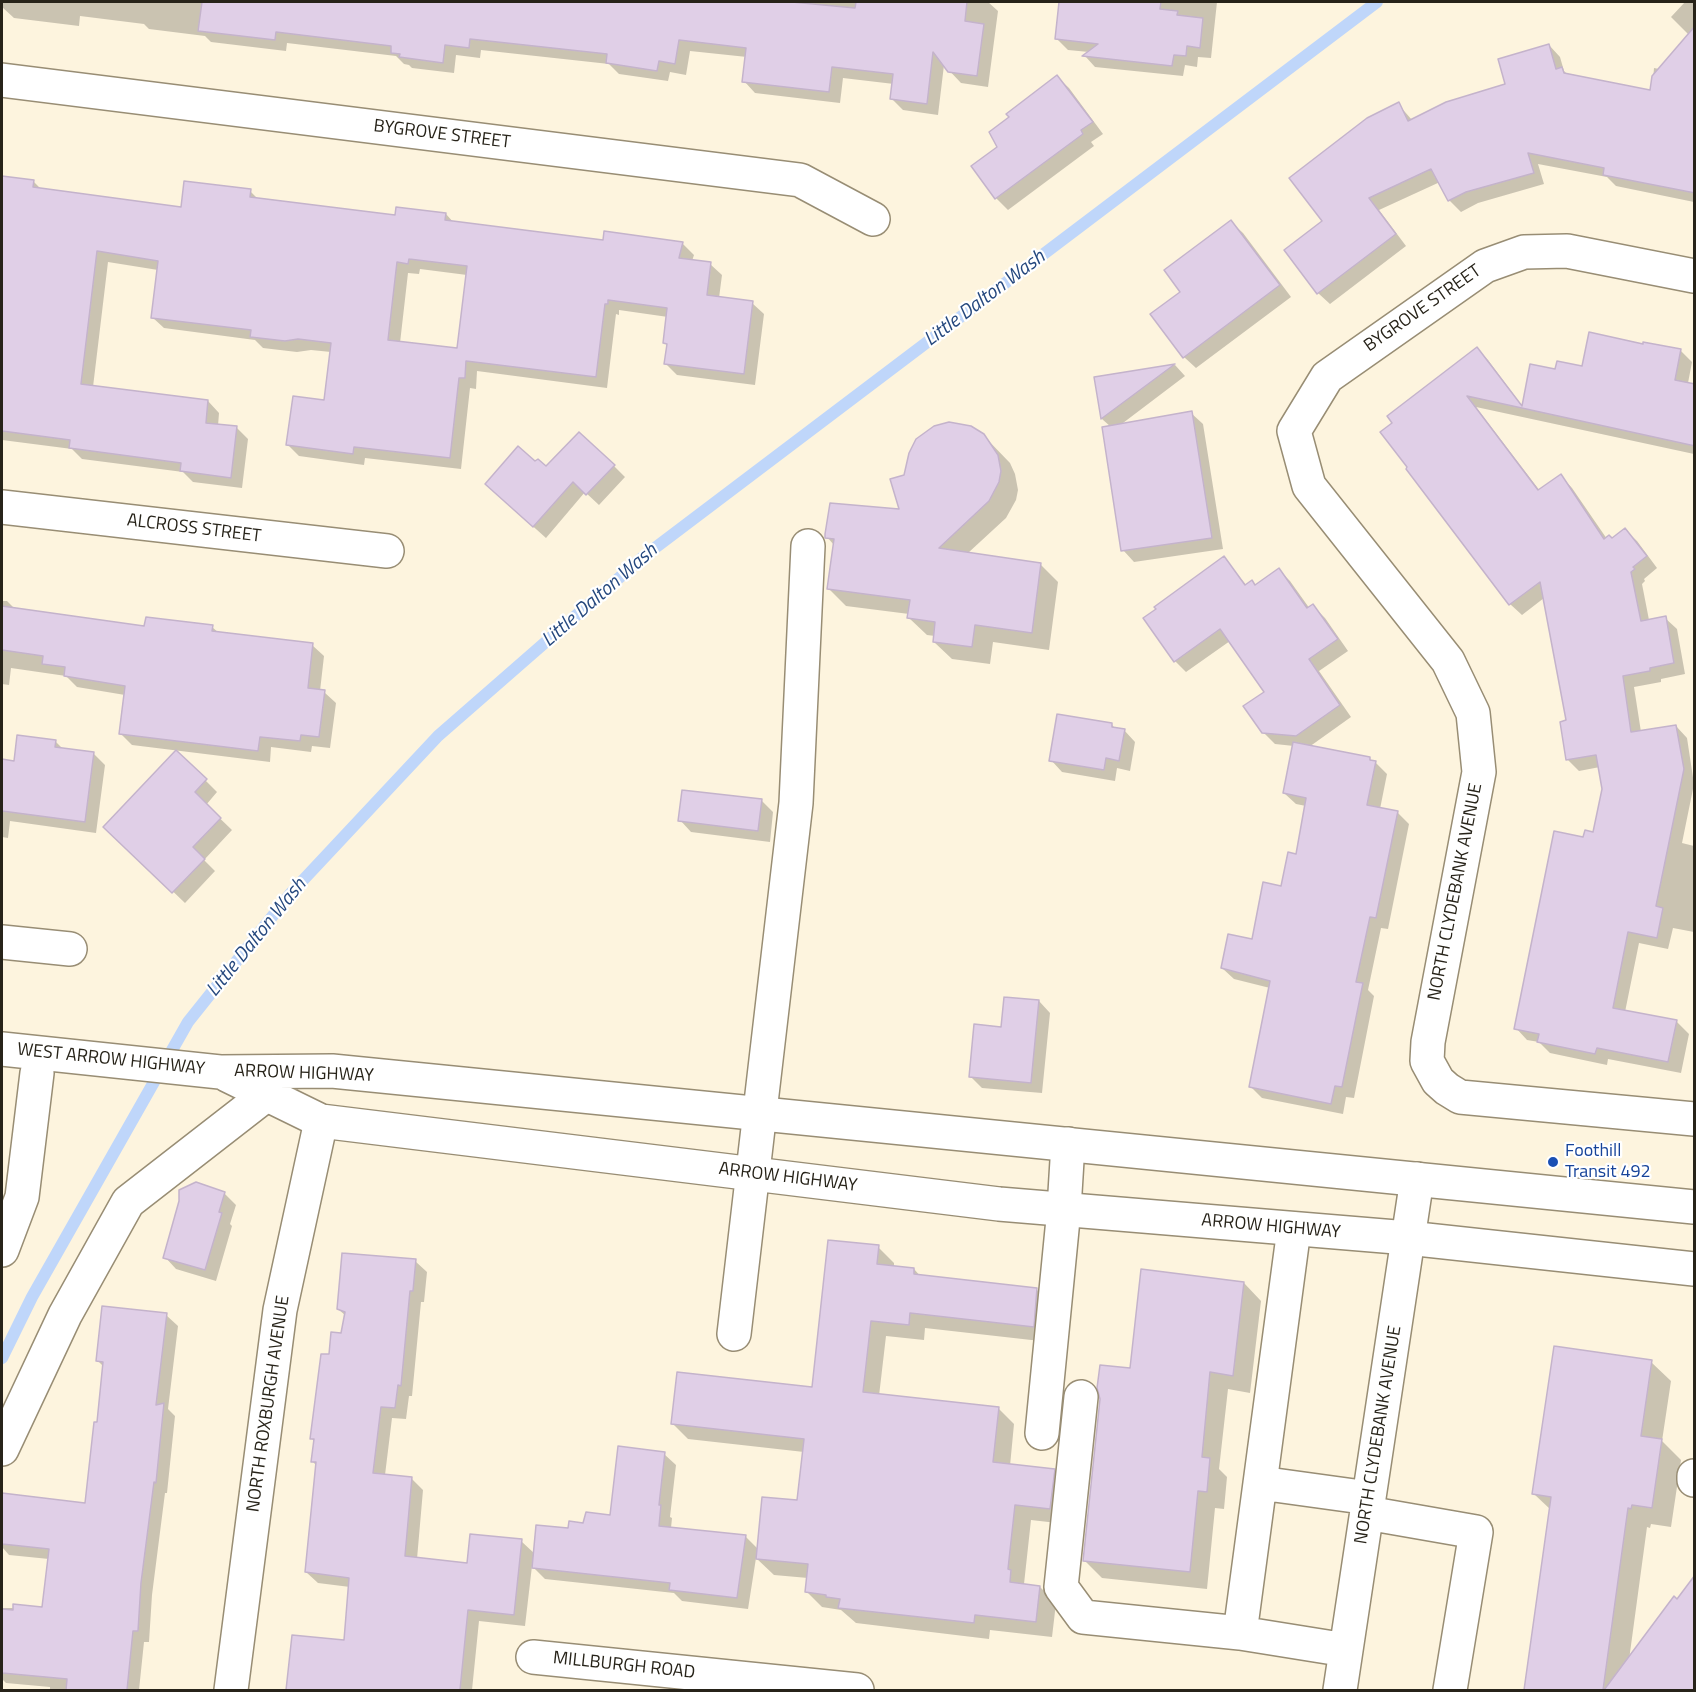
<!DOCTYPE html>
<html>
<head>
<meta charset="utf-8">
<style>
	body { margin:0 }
	#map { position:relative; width:1696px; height:1692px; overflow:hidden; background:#fdf4de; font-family:"Titillium Web",sans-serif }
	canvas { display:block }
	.frame { position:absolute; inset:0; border:3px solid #272319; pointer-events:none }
</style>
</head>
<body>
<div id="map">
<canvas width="1696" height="1692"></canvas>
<div class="frame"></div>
</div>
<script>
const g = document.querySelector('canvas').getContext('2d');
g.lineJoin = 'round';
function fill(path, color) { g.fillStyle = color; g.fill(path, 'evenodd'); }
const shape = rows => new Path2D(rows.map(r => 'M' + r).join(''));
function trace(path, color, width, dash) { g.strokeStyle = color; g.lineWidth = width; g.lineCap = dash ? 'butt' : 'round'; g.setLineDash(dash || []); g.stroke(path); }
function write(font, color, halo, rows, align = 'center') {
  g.font = font + ' "Titillium Web",sans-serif'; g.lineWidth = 4.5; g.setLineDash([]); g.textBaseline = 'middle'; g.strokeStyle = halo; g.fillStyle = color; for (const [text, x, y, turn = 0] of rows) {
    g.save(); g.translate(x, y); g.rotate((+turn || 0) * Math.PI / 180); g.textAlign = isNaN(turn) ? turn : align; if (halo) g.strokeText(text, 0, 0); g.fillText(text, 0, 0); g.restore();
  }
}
fill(shape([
	[2,2,988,2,998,11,988,87,961,83,944,65,938,115,903,110,892,99,894,84,843,78,840,103,755,93,744,81,747,57,690,51,686,75,670,72,668,81,619,74,609,64,481,50,480,58,456,55,454,73,412,68,409,65,404,64,396,56,287,43,286,51,211,42,205,36,149,29,144,24,80,16,79,26,14,18,2,7],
	[1061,2,1100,4,1101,2,1217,2,1211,58,1198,57,1197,67,1185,65,1183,76,1095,67,1085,56,1089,52,1068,50,1057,39],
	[1685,2,1694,2,1694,40,1671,17],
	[1549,45,1560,57,1564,71,1568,75,1652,92,1654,68,1694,76,1694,202,1616,186,1607,177,1538,164,1544,184,1478,203,1461,212,1449,200,1440,182,1379,210,1406,246,1330,304,1318,293,1324,221,1398,104,1412,120,1507,85],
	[1057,77,1069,88,1103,134,1091,142,1094,146,1008,210,996,198,973,166,999,147],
	[2,177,33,181,42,190,183,208,250,191,259,200,396,217,446,214,454,223,605,241,682,243,694,255,692,261,710,264,722,275,719,298,752,303,764,314,755,385,677,375,666,364,668,346,665,343,668,317,619,310,619,315,616,314,607,388,477,371,476,389,470,388,461,469,365,458,364,465,299,456,288,445,325,402,331,352,311,350,297,352,263,348,255,340,164,328,152,317,158,270,108,262,93,387,208,401,219,413,218,426,237,428,248,439,242,488,193,482,183,472,82,459,72,449,2,440],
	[420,269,467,275,458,350,400,343,408,273,419,274],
	[1231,222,1243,233,1291,297,1196,368,1184,357,1182,292],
	[1644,345,1680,350,1692,362,1688,383,1694,384,1694,454,1476,407,1540,491,1561,476,1572,488,1607,539,1612,540,1625,530,1637,541,1657,568,1644,579,1645,581,1642,584,1649,620,1665,618,1677,629,1685,674,1661,679,1661,682,1634,687,1641,732,1676,726,1687,738,1694,784,1682,843,1694,846,1694,932,1673,928,1668,949,1639,943,1625,1012,1677,1022,1689,1034,1681,1073,1608,1059,1607,1065,1550,1053,1539,1042,1527,1040,1516,1028,1584,839,1594,834,1603,789,1600,767,1579,771,1568,760,1561,723,1568,722,1544,598,1522,615,1510,604,1408,469,1477,349,1488,360,1523,407,1556,370,1583,367],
	[1175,365,1185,376,1119,426,1191,413,1203,424,1223,549,1134,562,1123,550,1111,427,1102,419,1095,378],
	[983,435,1010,463,1015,474,1018,490,1016,500,1006,518,968,553,1040,564,1058,582,1049,650,993,642,990,664,952,659,934,642,935,636,927,635,909,618,909,614,846,606,829,589,834,545,827,537,901,511,905,476],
	[535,463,546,469,614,466,625,477,599,505,585,492,546,538,498,495],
	[1224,558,1247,586,1252,582,1256,586,1279,570,1290,581,1310,609,1313,606,1325,618,1348,651,1319,671,1351,717,1309,747,1369,759,1375,762,1387,774,1380,809,1398,813,1409,824,1388,929,1381,928,1368,990,1374,996,1354,1098,1346,1097,1343,1114,1262,1098,1250,1086,1270,988,1234,979,1222,968,1254,941,1282,888,1297,855,1306,806,1296,804,1284,793,1294,746,1275,744,1263,732,1266,692,1230,641,1186,672,1175,661],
	[2,601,7,601,15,609,146,628,212,627,219,633,312,645,324,656,320,691,324,692,336,703,330,748,312,746,311,752,271,747,270,762,132,745,120,733,125,695,77,687,66,676,11,668,9,685,2,684],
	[1111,724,1116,729,1124,730,1135,742,1130,771,1117,768,1115,781,1062,772,1051,760],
	[55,741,63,749,93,753,105,765,96,833,10,821,8,838,2,837,2,761,15,763],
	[177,752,217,792,206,805,232,830,204,860,215,871,185,903,117,838],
	[762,801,773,812,770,842,691,832,680,820],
	[1039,1001,1050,1013,1042,1093,982,1088,970,1076,1002,1029],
	[224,1193,236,1205,230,1224,232,1226,216,1281,176,1269,165,1257],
	[878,1247,894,1263,894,1267,914,1269,921,1277,1037,1290,1053,1306,1049,1342,925,1328,924,1340,886,1336,879,1396,998,1408,1014,1424,1010,1466,1054,1470,1070,1486,1066,1524,1031,1520,1024,1584,1040,1587,1056,1603,1052,1637,990,1630,989,1639,856,1623,841,1610,822,1607,806,1591,808,1578,774,1575,756,1558,748,1609,682,1601,674,1593,545,1579,532,1566,525,1626,479,1621,472,1690,288,1690,293,1637,345,1642,350,1587,318,1583,306,1572,317,1466,312,1461,315,1442,311,1438,331,1356,342,1335,346,1316,338,1309,415,1261,427,1272,424,1302,421,1302,412,1396,409,1396,406,1419,392,1418,385,1475,411,1478,423,1490,417,1559,469,1564,521,1541,535,1554,569,1530,612,1517,664,1454,676,1465,670,1517,672,1518,671,1528,746,1537,759,1550,799,1502,804,1452,688,1439,672,1423,813,1389],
	[1244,1283,1261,1301,1250,1393,1228,1389,1219,1469,1227,1477,1224,1509,1215,1508,1207,1589,1102,1578,1084,1560,1132,1370],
	[166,1315,178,1326,168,1409,175,1416,167,1493,165,1493,152,1595,149,1642,144,1642,139,1690,50,1690,50,1687,6,1683,2,1679,2,1608,43,1608,49,1559,9,1555,2,1547,3,1494,86,1505,99,1423,104,1367,98,1361],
	[1651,1362,1671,1381,1662,1441,1681,1460,1671,1527,1651,1524,1650,1528,1647,1527,1629,1660,1678,1601,1694,1593,1694,1690,1526,1690,1551,1510,1534,1494]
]), '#0003');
trace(shape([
	[2,1358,32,1297,188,1022,291,893,438,736,643,557,1377,2]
]), '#bfd6fa', 12);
const building = shape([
	[202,2,792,2,855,8,856,2,967,2,965,21,984,24,977,76,948,72,933,52,927,104,890,99,893,74,832,67,829,92,742,82,746,48,679,40,675,64,659,61,657,71,606,63,607,54,470,39,469,48,445,45,443,63,399,57,400,54,391,53,391,46,276,32,275,40,198,31,202,2],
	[1059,2,1161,2,1160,9,1178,11,1177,15,1203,18,1200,48,1187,46,1186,56,1174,55,1172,66,1082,56,1098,44,1055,39,1059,2],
	[1695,26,1695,193,1603,175,1604,168,1528,153,1534,173,1466,192,1448,201,1431,169,1369,198,1396,234,1317,294,1284,250,1322,221,1289,178,1367,118,1399,102,1408,121,1446,102,1505,84,1498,59,1549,44,1556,69,1562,67,1564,73,1650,90,1652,76,1695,26],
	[1057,75,1093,122,1081,130,1083,134,995,199,971,166,997,147,989,132,1009,117,1006,114,1057,75],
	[2,176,34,180,33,187,181,207,184,181,251,189,250,197,395,215,396,207,446,213,445,220,603,240,604,231,683,242,679,258,711,262,707,295,753,301,744,374,664,364,667,344,663,343,667,308,608,300,608,304,605,304,596,377,466,361,465,378,459,378,450,458,354,447,353,454,286,445,293,396,324,400,331,343,298,339,285,341,250,337,251,330,151,318,158,261,97,251,81,384,208,400,206,423,237,426,231,478,180,471,181,463,69,448,70,440,2,431,2,176],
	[409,259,467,266,457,348,388,340,397,262,408,264,409,259],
	[1231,220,1280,285,1183,358,1150,314,1180,292,1164,270,1231,220],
	[1589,332,1643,344,1643,342,1681,349,1675,380,1695,384,1695,446,1467,396,1538,490,1561,474,1604,539,1609,535,1612,538,1625,528,1647,556,1633,567,1635,569,1631,572,1641,621,1666,616,1674,663,1650,668,1650,671,1623,676,1631,732,1676,725,1684,769,1656,906,1663,908,1657,938,1628,932,1613,1008,1677,1020,1668,1062,1597,1048,1595,1054,1537,1042,1539,1034,1514,1029,1554,831,1583,837,1585,830,1593,832,1602,789,1596,755,1566,760,1560,722,1566,720,1540,582,1509,605,1406,469,1407,467,1380,432,1392,423,1387,416,1477,347,1522,406,1530,364,1555,369,1557,361,1582,366,1589,332],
	[1175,364,1101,419,1094,377,1175,364],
	[1192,411,1212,538,1121,551,1102,427,1192,411],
	[949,422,971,426,984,434,998,455,1001,471,999,482,989,501,939,548,1041,563,1032,633,975,625,972,647,933,642,935,622,907,618,910,600,827,589,834,539,825,538,825,534,830,503,899,509,890,479,904,475,909,453,916,439,934,426,949,422],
	[579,432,615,465,586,495,573,482,533,527,485,484,518,446,535,461,538,459,546,466,579,432],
	[1224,556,1245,585,1252,580,1255,585,1279,568,1307,608,1313,604,1338,639,1309,659,1340,705,1296,736,1262,733,1243,706,1264,692,1220,629,1174,662,1143,618,1156,609,1154,607,1224,556],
	[2,606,144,626,146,617,213,625,212,631,313,643,308,688,325,690,319,737,301,735,300,741,260,737,258,751,119,734,125,686,64,676,65,667,42,664,43,656,2,650,2,606],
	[1057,714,1112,723,1112,727,1125,729,1119,761,1106,758,1104,770,1049,761,1057,714],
	[17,735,56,740,55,747,94,752,85,822,2,811,2,759,14,761,17,735],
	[1293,742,1370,757,1370,760,1376,761,1367,805,1398,811,1376,918,1370,917,1356,982,1363,983,1342,1087,1335,1086,1331,1104,1249,1087,1270,981,1221,968,1228,934,1252,939,1263,882,1281,886,1288,852,1296,854,1306,798,1283,793,1293,742],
	[176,750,207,779,195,792,221,818,193,847,205,859,172,893,103,827,176,750],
	[682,790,762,799,758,831,678,821,682,790],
	[1004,997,1039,1000,1031,1083,969,1077,974,1024,1001,1027,1004,997],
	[196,1182,225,1192,219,1212,222,1213,205,1270,163,1258,179,1201,179,1190,196,1182],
	[828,1240,879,1245,877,1264,914,1268,914,1274,1037,1288,1034,1327,910,1313,909,1325,871,1321,863,1392,999,1407,993,1462,1055,1469,1050,1509,1015,1505,1008,1569,1011,1570,1010,1582,1040,1586,1036,1622,975,1615,974,1623,838,1608,840,1599,826,1597,826,1595,805,1592,808,1564,756,1559,762,1497,797,1500,804,1439,671,1424,677,1372,812,1387,828,1240],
	[342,1253,416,1259,413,1291,410,1291,401,1386,398,1385,395,1408,381,1407,373,1473,412,1477,405,1556,467,1563,470,1534,522,1539,514,1615,468,1610,460,1690,286,1690,292,1635,344,1640,349,1578,305,1572,316,1462,311,1462,314,1439,310,1439,321,1354,329,1354,331,1332,341,1333,345,1312,337,1309,342,1253],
	[1141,1269,1244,1282,1233,1376,1210,1372,1202,1457,1210,1458,1207,1492,1198,1491,1190,1572,1083,1561,1100,1399,1097,1388,1100,1365,1130,1368,1141,1269],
	[102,1306,167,1313,156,1405,164,1403,156,1483,154,1482,141,1583,138,1631,133,1631,127,1690,66,1690,67,1679,2,1673,2,1609,13,1610,13,1604,42,1607,49,1549,2,1544,2,1493,85,1503,94,1422,97,1422,103,1362,96,1361,102,1306],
	[1554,1346,1652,1360,1641,1436,1662,1439,1652,1508,1632,1505,1631,1509,1628,1508,1603,1690,1524,1690,1551,1497,1532,1494,1554,1346],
	[618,1446,665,1452,659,1505,661,1505,659,1526,746,1535,737,1598,669,1590,670,1583,532,1568,536,1525,568,1528,569,1521,583,1523,586,1512,610,1515,618,1446],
	[1695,1575,1695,1690,1604,1690,1674,1596,1677,1599,1695,1575]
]);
fill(building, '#e0cfe7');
trace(building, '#c4b3cb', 1.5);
const minor = shape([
	[2,80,800,180,873,219],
	[1694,276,1567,251,1524,252,1485,266,1327,377,1294,431,1309,486,1448,661,1473,713,1479,772,1428,1042,1427,1061,1438,1081,1447,1089,1460,1097,1694,1119],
	[2,507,387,551],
	[2,942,70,949],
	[2,1250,22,1197,37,1073],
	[734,1334,796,803,808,546],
	[1081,1397,1061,1587,1083,1617,1240,1633,1294,1229],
	[1042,1433,1064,1209,1068,1144],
	[2,1449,65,1315,128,1202,267,1094],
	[1694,1476,1694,1480],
	[1260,1483,1369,1498],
	[1367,1513,1476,1532,1450,1690],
	[1240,1633,1346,1650],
	[533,1657,857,1690],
	[231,1690,280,1310,321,1121],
	[1340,1690,1417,1179]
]);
const major = shape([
	[2,1049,220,1072,332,1071,1694,1207],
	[227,1075,321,1121,999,1204,1408,1238,1694,1269]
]);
trace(minor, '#988d74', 36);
trace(major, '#988d74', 36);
trace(minor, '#fff', 33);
trace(major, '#fff', 33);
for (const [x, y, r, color] of [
	[1553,1162,6,"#1a4fb4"]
]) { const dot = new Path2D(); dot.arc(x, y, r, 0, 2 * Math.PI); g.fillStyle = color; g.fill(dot); trace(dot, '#fff', 2); }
write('18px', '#272319', '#fff', [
	["BYGROVE STREET",442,135,7],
	["BYGROVE STREET",1423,309,-35],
	["ALCROSS STREET",194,529,7],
	["NORTH CLYDEBANK AVENUE",1456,892,-79],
	["WEST ARROW HIGHWAY",111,1060,6],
	["ARROW HIGHWAY",304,1074,2],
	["ARROW HIGHWAY",788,1178,7],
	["ARROW HIGHWAY",1271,1227,5],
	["NORTH ROXBURGH AVENUE",269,1404,-82],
	["NORTH CLYDEBANK AVENUE",1379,1435,-81],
	["MILLBURGH ROAD",624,1666,6]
]);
write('18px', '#164399', '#fff', [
	["Foothill",1565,1152],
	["Transit 492",1565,1173]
], 'left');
write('italic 20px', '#25487e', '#fff', [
	["Little Dalton Wash",985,299,-37],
	["Little Dalton Wash",600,596,-41],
	["Little Dalton Wash",257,938,-51]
]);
</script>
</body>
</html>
